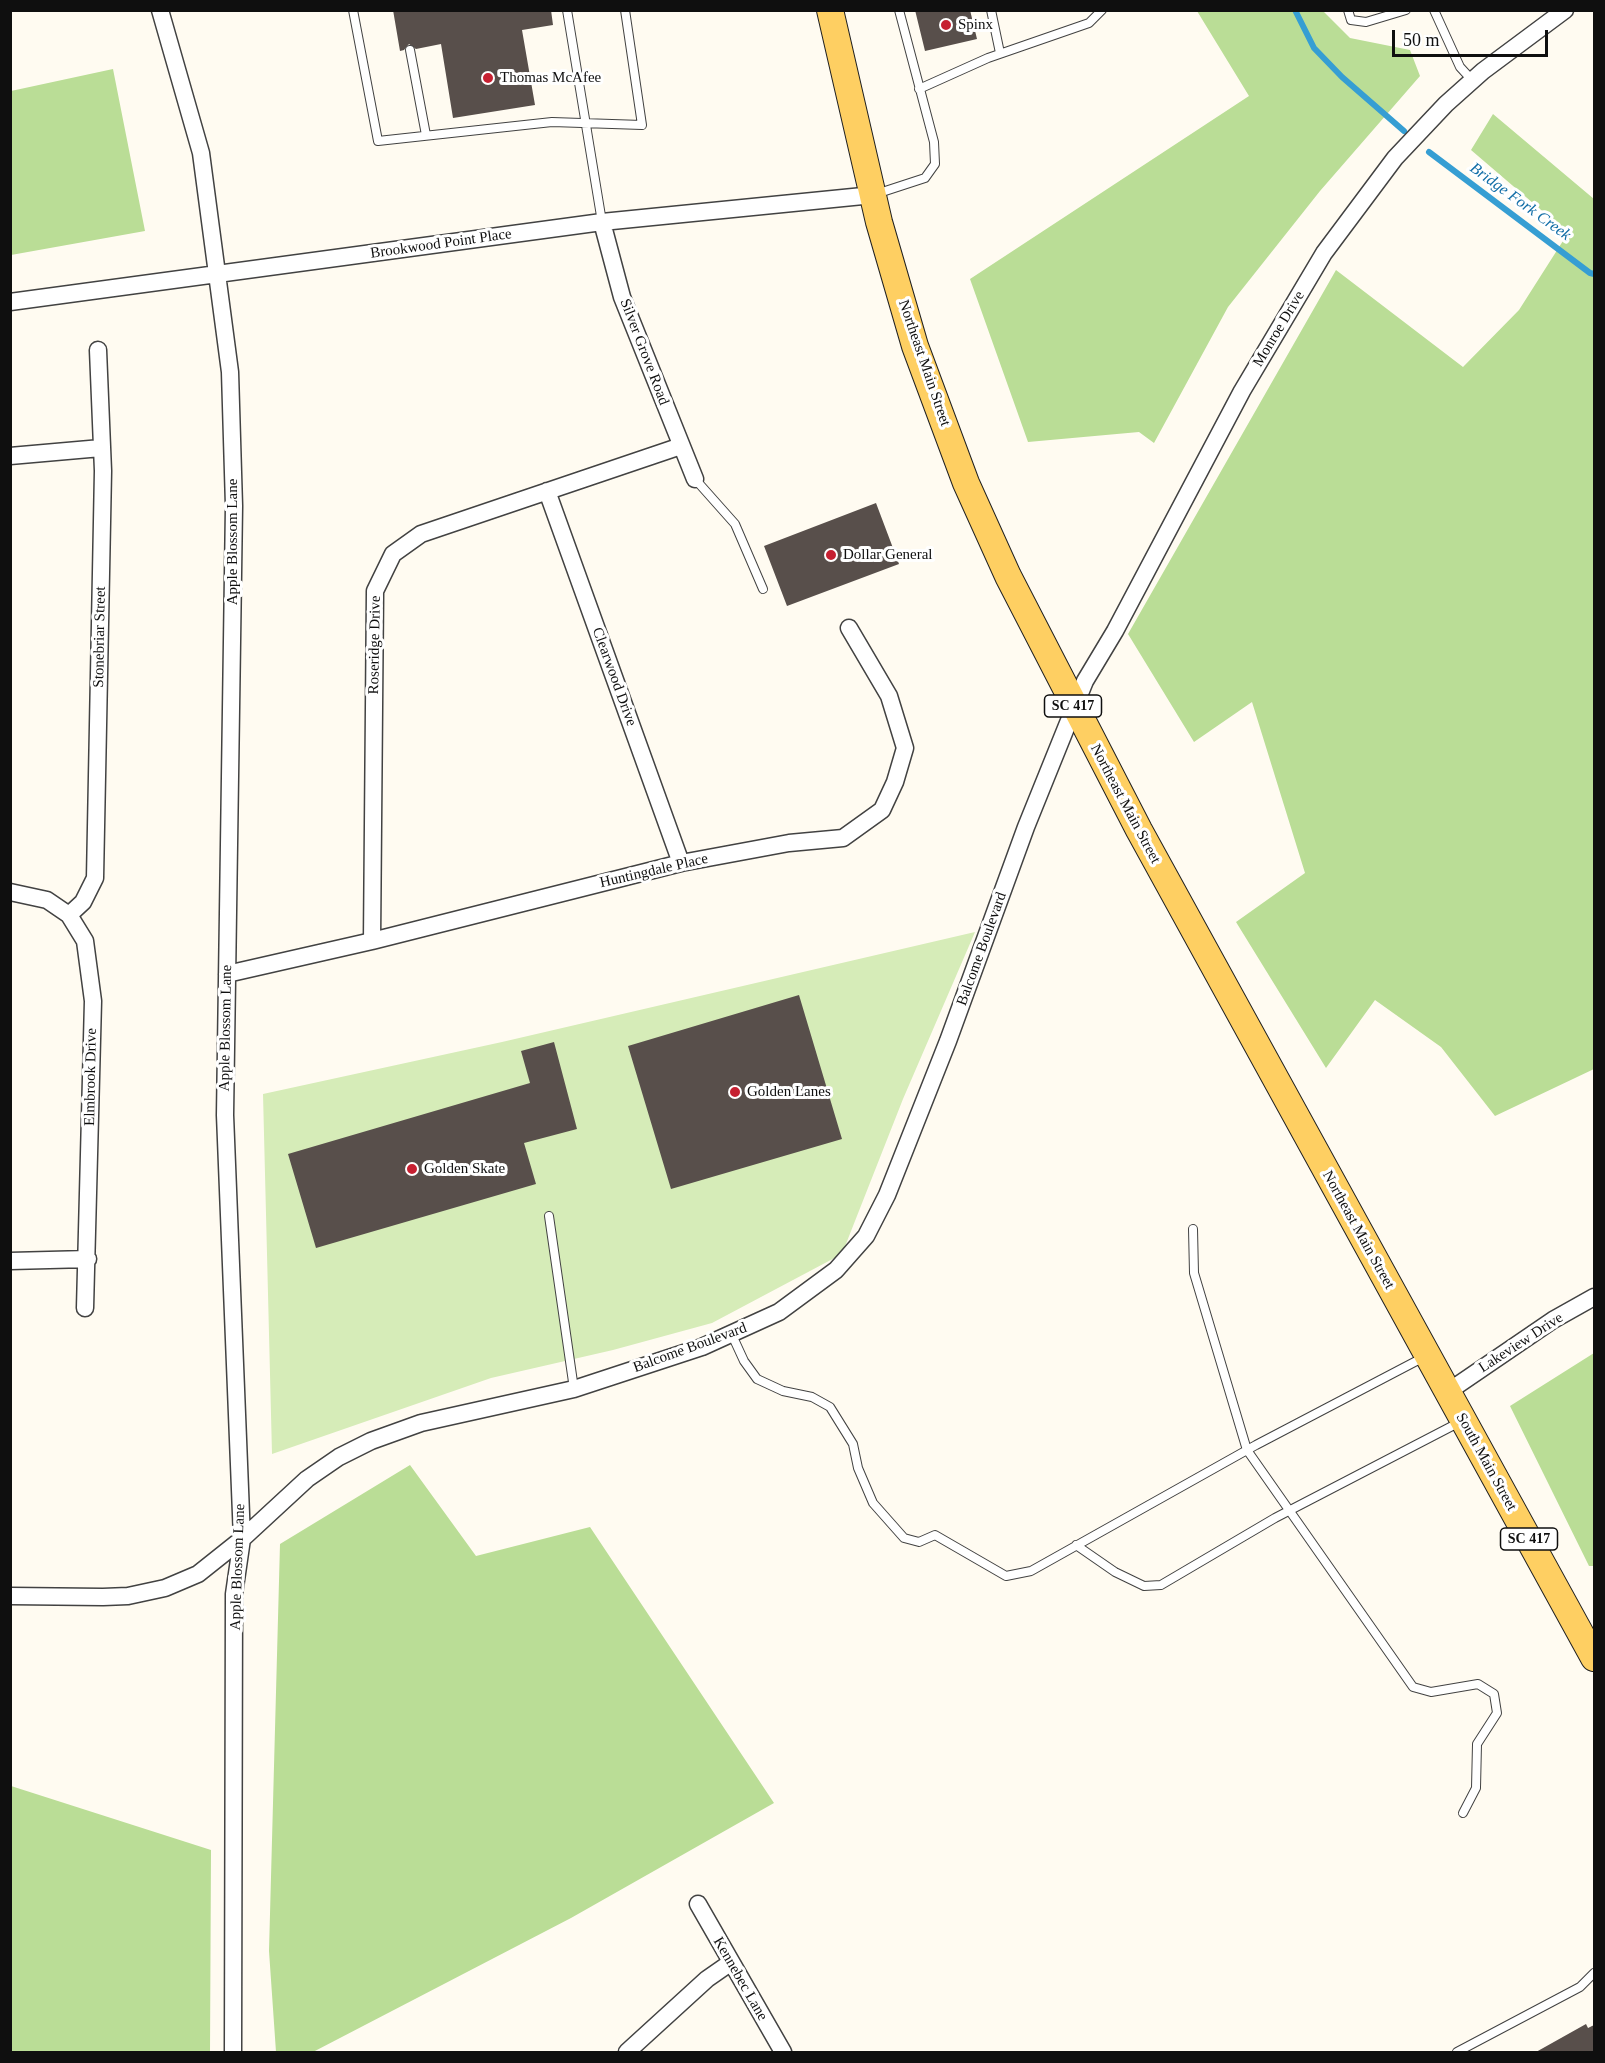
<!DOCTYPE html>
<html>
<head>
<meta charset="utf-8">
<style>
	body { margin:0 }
	#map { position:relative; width:1605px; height:2063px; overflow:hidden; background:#fffbf1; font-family:"Times New Roman",serif }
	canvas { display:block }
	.frame { position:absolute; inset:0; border:12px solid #0f0f0f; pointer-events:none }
	.scale { position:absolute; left:1392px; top:30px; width:156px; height:27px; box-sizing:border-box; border:3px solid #0f0f0f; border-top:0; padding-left:8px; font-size:18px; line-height:21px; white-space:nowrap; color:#0f0f0f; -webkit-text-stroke:4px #fff; paint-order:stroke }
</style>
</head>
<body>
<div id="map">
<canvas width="1605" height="2063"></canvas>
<div class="frame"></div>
<div class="scale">50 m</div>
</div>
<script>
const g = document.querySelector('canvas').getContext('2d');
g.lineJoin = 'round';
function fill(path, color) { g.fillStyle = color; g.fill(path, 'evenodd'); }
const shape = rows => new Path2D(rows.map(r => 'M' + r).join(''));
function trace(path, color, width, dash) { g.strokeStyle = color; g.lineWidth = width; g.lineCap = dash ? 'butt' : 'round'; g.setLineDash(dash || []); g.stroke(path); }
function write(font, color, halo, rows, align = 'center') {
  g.font = font + ' "Times New Roman",serif'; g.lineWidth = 6; g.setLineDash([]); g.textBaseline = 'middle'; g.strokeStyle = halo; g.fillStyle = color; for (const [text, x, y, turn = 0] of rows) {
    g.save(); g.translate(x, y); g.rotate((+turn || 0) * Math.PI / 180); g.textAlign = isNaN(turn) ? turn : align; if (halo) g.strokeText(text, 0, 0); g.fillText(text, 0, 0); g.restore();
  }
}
fill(shape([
	[975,932,903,1099,842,1254,712,1323,613,1350,491,1378,272,1454,263,1094,502,1042]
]), '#d6ecb8');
fill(shape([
	[1197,11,1323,11,1350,38,1410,50,1420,76,1320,191,1228,307,1154,443,1139,432,1028,442,970,279,1249,96],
	[113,69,145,231,11,255,11,91],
	[1493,114,1594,199,1594,1069,1495,1116,1441,1047,1375,1000,1326,1068,1236,922,1305,873,1252,702,1194,742,1128,634,1336,270,1463,367,1519,310,1568,233,1471,150],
	[1594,1353,1594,1566,1589,1566,1510,1406],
	[410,1465,476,1556,590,1527,774,1803,571,1918,313,2052,276,2052,269,1951,280,1544],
	[11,1786,211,1850,210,2052,11,2052]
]), '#badd96');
trace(shape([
	[1295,10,1314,48,1342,77,1404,131],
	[1429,152,1590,273,1594,274]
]), '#369ed3', 6);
fill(shape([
	[393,10,551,10,553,25,522,30,535,105,453,118,441,44,416,49,409,44,404,50,400,51],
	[915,10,970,10,977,39,925,51],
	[876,503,899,564,787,606,764,546],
	[799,995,842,1139,671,1189,628,1046],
	[554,1042,577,1129,524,1143,536,1184,316,1248,288,1154,530,1083,521,1051],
	[1586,2024,1588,2028,1594,2025,1594,2052,1536,2052]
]), '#584f4b');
const lane = shape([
	[353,10,378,141,552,122,642,125,625,10],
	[567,10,602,222],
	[991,10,1000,53],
	[1348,10,1351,20,1366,22,1406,10],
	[1434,10,1460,67,1472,80],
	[410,50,426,135],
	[919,89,988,58,1089,23,1102,10],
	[876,194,925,178,935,164,934,142,899,10],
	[695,479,735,524,763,589],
	[549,1216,574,1389],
	[1193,1229,1194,1273,1247,1450,1413,1687,1431,1692,1478,1684,1494,1694,1497,1713,1477,1744,1476,1788,1463,1813],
	[732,1335,744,1361,757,1379,783,1391,812,1397,830,1407,853,1444,858,1468,873,1503,904,1538,919,1542,935,1535,1006,1576,1031,1571,1256,1445,1426,1356],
	[1076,1545,1115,1572,1144,1586,1161,1585,1275,1518,1460,1422],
	[1457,2052,1580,1987,1594,1973]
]);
const street = shape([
	[160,10,201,153,230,372,234,506,225,1115,242,1539,234,1594,233,2052],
	[602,222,622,297,695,479],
	[10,302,602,222,873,195],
	[10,456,101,448],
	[547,491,681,863],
	[10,892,47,900,69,915,85,941,93,1001,85,1308],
	[69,915,83,902,95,878,103,471,98,350],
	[372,941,375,591,393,554,421,534,681,446],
	[227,974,372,941,681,863,789,843,843,838,882,810,895,782,905,748,889,696,849,628],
	[10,1261,88,1259],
	[1449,1391,1553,1320,1594,1297],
	[10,1596,103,1597,128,1596,165,1588,198,1574,242,1539,307,1479,339,1457,371,1441,421,1423,574,1389,702,1347,779,1312,836,1270,866,1236,887,1195,948,1041,1026,827,1085,681,1115,631,1242,391,1324,253,1395,158,1446,104,1483,71,1565,10],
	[698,1904,783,2052],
	[627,2052,707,1979,730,1963]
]);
const primary = shape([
	[830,10,879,222,915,346,966,483,1008,576,1139,830,1594,1658]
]);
trace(lane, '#424242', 10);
trace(street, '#424242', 19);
trace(primary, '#202020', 28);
trace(lane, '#fff', 8);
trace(street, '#fff', 16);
trace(primary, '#fecf62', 26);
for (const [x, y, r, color] of [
	[946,25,6,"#c62031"],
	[488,78,6,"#c62031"],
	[831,555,6,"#c62031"],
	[735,1092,6,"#c62031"],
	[412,1169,6,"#c62031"]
]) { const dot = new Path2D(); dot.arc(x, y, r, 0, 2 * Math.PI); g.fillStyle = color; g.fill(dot); trace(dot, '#fff', 2); }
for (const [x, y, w] of [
	[1073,706,57],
	[1529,1539,57]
]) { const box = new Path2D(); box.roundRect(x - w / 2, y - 11, w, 22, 4.5); g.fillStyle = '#fff'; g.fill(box); trace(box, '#0f0f0f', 1.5); }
write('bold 14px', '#0f0f0f', null, [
	["SC 417",1073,706],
	["SC 417",1529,1539]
]);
write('15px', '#0f0f0f', '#fff', [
	["Spinx",958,25],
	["Thomas McAfee",500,78],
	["Dollar General",843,555],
	["Golden Lanes",747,1092],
	["Golden Skate",424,1169]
], 'left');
write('15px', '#0f0f0f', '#fff', [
	["Brookwood Point Place",441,244,-8],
	["Monroe Drive",1279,329,-59],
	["Silver Grove Road",644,352,69],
	["Northeast Main Street",924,363,71],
	["Apple Blossom Lane",233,542,-90],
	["Stonebriar Street",100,637,-89],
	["Roseridge Drive",375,645,-89],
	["Clearwood Drive",614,677,70],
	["Northeast Main Street",1125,804,62],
	["Huntingdale Place",654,871,-13],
	["Balcome Boulevard",982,949,-70],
	["Apple Blossom Lane",226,1028,-89],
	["Elmbrook Drive",91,1077,-89],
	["Northeast Main Street",1358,1230,61],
	["Lakeview Drive",1521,1343,-33],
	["Balcome Boulevard",690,1348,-20],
	["South Main Street",1486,1462,61],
	["Apple Blossom Lane",238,1567,-88],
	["Kennebec Lane",740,1979,60]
]);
write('italic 16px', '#126ea7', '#fff', [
	["Bridge Fork Creek",1520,202,36]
]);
</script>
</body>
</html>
